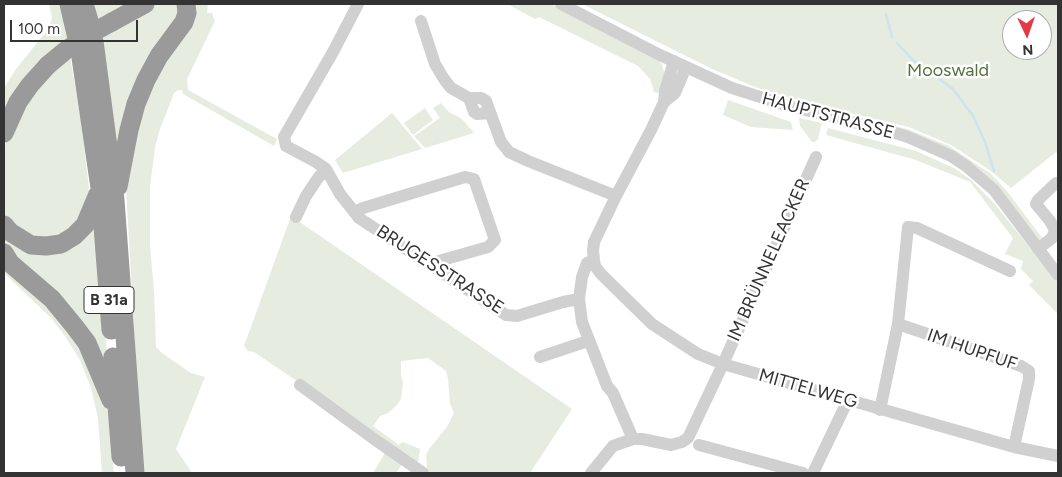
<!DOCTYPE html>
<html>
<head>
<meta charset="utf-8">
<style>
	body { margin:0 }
	#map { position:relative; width:1062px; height:477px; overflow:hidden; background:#fff; font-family:Figtree,sans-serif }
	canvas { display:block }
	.frame { position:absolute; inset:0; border:5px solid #333; pointer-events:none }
	.north { position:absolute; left:1002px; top:10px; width:50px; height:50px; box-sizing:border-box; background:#fff; border:1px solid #adadad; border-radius:50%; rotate:177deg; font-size:14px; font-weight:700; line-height:20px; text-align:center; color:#333 }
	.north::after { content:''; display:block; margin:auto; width:18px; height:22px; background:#e63946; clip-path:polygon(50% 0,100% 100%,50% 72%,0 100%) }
	.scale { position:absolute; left:10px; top:20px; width:128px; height:22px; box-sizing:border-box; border:2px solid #333; border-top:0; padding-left:6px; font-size:15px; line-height:18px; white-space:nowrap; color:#333; -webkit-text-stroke:4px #fff; paint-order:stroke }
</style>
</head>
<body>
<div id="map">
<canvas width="1062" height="477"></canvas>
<div class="frame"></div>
<div class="north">N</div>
<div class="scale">100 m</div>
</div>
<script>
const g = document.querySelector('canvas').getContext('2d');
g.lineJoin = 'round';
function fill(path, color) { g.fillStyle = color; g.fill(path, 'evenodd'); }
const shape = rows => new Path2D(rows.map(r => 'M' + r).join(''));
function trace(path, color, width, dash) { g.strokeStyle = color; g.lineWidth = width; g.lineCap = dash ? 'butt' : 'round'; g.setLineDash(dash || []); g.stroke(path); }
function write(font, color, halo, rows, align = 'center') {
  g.font = font + ' Figtree,sans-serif'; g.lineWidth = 5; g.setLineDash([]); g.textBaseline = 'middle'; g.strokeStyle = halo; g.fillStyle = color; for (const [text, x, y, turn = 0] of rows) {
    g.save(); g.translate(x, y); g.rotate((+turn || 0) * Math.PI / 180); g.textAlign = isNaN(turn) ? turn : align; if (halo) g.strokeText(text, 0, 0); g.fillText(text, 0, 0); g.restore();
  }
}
fill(shape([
	[49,4,60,4,68,41,4,122,4,88,16,69,49,28,52,18],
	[92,4,134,4,97,23],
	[151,4,183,4,119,168,99,36],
	[190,4,208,4,207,13,212,13,215,21,187,79,188,90,277,139,274,146,183,94,182,90,178,90,174,93,160,129,155,147,150,187,150,246,154,291,156,347,162,353,191,373,205,377,176,449,192,473,140,473,136,363,126,188,136,117],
	[507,4,551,4,658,60,662,64,665,76,658,93,654,92,650,79,638,66,539,17,535,19],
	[582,4,1058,4,1058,155,1056,152,1011,188,991,171,951,145,909,127,810,104,755,87,710,68],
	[1012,20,1042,20,1042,50,1012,50],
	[70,56,81,121,89,188,88,207,67,235,36,240,4,216,4,148,14,121,27,98],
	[728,100,791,122,793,130,751,127,723,115],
	[441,103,449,112,462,119,474,133,425,148,414,136,440,118,433,108],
	[425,108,433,120,413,135,404,123],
	[392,113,422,149,343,173,335,160],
	[799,118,822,123,818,139,815,142,812,142,800,126],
	[894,126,907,129,949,146,991,174,1006,190,1043,239,1037,240,995,186,894,129],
	[828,128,916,151,954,168,971,180,994,203,1058,283,1058,314,1029,285,1033,281,1021,269,1023,261,1005,254,1013,238,970,182,916,160,826,135],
	[96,206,109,383,4,245,4,231,49,249],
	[291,216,572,409,530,473,428,473,425,471,427,467,426,455,429,449,447,427,454,413,450,403,448,379,446,371,428,358,401,361,401,375,403,383,401,399,396,406,388,413,380,416,373,426,399,445,403,442,420,449,418,463,254,352,248,351,244,346],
	[4,259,62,315,104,394,108,413,114,473,102,473,98,418,91,388,80,360,65,336,51,318,4,273],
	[386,451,403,463,396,473,373,473]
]), '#e6ecdf');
trace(shape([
	[886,14,892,37],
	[897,43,913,60,953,89,973,116,985,142,994,171]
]), '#cfe2ee', 2.5);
trace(shape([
	[358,4,333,52,284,137,286,146,316,162,326,169,340,194,359,218,506,315,517,316,563,302,579,299],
	[561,4,660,55,732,88,785,105,889,131,908,137,951,156,966,166,994,190,1058,275],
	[421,21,435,64,444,79,451,88,469,98,481,98,486,101,501,142,509,152,528,161,616,196],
	[674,61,665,91,664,102,651,130,616,196,594,242,593,251,594,260,595,266,601,274,652,324,698,354,723,364,1014,447,1058,456],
	[469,98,474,112,477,114,490,113],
	[664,102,675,93,686,67],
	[354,212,363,208,465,177,474,179,495,240,488,247,439,261,434,267],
	[296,217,306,196,318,178,326,169],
	[1038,249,1052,238,1055,230,1050,221,1036,204,1038,200,1056,183],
	[594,260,587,263,582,277,579,299,582,322,607,386,613,393,633,439],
	[898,324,1021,366,1029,371,1029,379,1014,447],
	[540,357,588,341],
	[300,385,374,439,423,473],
	[880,410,898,324,908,227,917,228,1010,271],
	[699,445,803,473],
	[591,473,613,446,633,439,642,439,671,445,682,442,688,438,723,364,816,157],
	[813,473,848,400]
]), '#d0d0d0', 12);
trace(shape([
	[69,4,76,34],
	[84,4,90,24],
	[112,22,145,4],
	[94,41,115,200,135,473],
	[80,51,100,188,111,330],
	[4,133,18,102,30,85,48,65],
	[118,187,129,130,136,104,146,80,159,56,184,22,187,13,186,4],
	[4,225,10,232,31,245,46,246,61,244,74,236,85,225,98,194],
	[4,253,10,263,52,299,75,327,87,343,111,400],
	[113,357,121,457]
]), '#9a9a9a', 19);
trace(shape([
	[48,65,65,51,88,35,112,22]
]), '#9a9a9a', 19);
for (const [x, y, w] of [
	[109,300,50]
]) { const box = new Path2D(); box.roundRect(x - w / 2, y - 13.5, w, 27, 4); g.fillStyle = '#fff'; g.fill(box); trace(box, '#333', 1); }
write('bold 16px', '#333', null, [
	["B 31a",109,300]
]);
write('18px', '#56703f', '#fff', [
	["Mooswald",948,71]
]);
write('18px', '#333', '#fff', [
	["HAUPTSTRASSE",828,116,15],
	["IM BRÜNNELEACKER",769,260,-66],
	["BRUGESSTRASSE",440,270,33],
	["IM HUPFUF",972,350,19],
	["MITTELWEG",808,389,16]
]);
</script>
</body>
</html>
